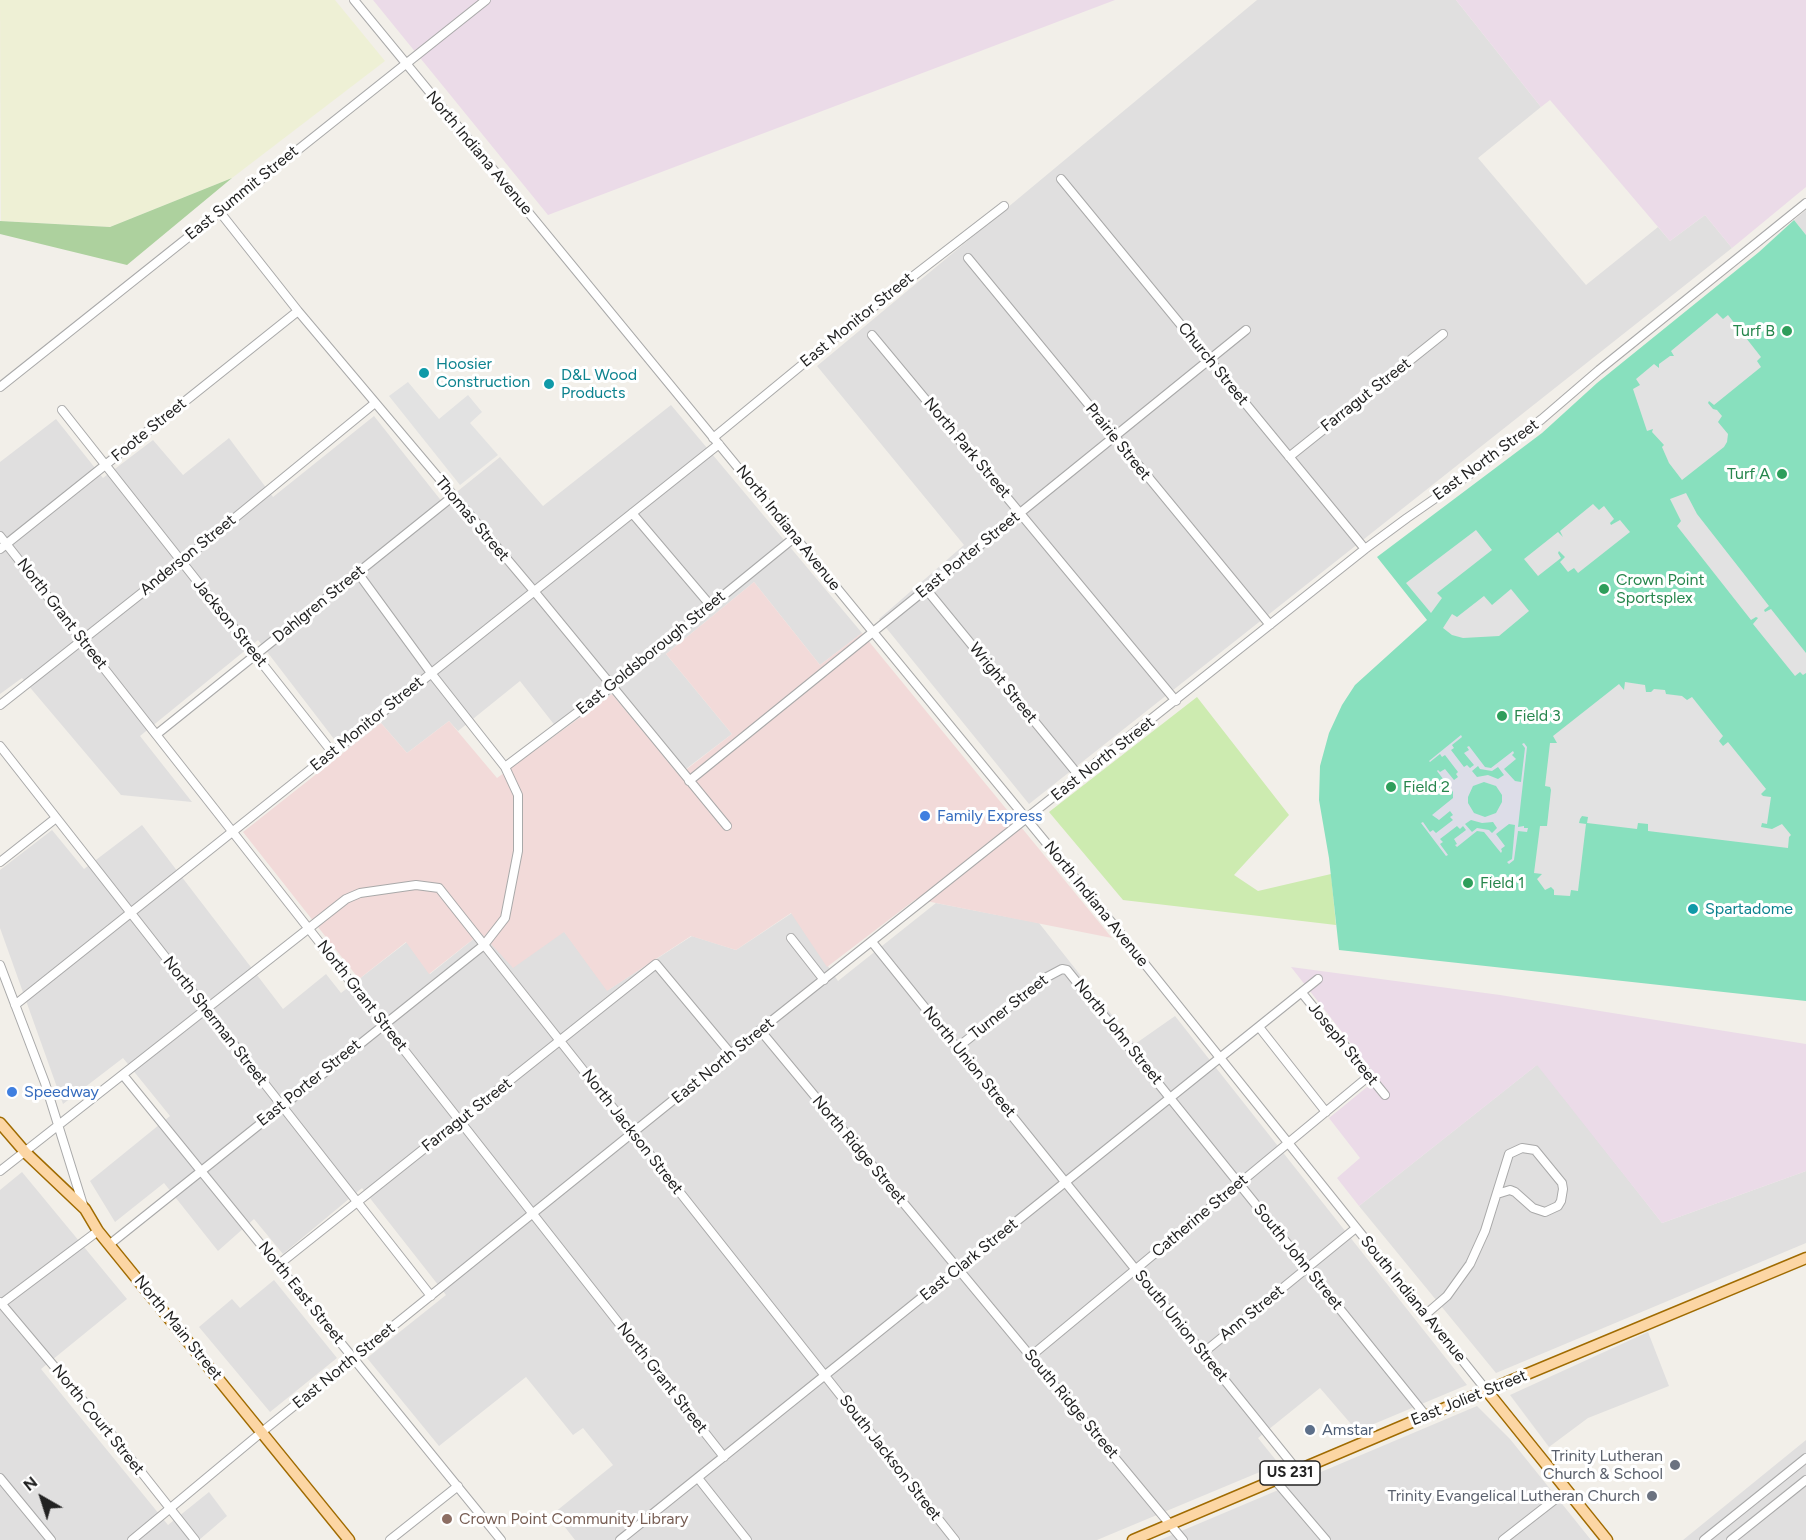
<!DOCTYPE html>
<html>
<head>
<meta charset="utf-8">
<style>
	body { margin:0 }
	#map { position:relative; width:1806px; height:1540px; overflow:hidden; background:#f2efe9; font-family:Figtree,sans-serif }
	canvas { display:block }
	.north { position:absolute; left:12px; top:1468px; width:60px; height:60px; -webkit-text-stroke:4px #fff; paint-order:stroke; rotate:321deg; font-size:16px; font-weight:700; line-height:24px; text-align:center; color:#222 }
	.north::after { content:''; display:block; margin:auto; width:21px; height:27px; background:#222; clip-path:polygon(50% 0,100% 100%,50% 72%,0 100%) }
</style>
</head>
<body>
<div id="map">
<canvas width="1806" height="1540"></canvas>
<div class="north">N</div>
</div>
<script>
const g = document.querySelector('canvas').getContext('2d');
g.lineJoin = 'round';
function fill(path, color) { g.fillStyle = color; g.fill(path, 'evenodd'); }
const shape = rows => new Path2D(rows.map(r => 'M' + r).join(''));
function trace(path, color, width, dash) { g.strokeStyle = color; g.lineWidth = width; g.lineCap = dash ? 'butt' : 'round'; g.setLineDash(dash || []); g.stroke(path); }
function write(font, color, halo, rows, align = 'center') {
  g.font = font + ' Figtree,sans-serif'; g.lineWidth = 6; g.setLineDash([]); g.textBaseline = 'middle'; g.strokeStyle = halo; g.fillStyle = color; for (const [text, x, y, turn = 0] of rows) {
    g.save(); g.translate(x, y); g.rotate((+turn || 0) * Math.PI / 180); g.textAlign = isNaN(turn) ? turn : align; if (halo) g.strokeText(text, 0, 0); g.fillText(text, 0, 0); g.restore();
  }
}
fill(shape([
	[1257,0,1456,0,1541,107,1478,158,1586,285,1658,227,1670,241,1705,215,1732,248,1029,804,879,619,964,545,817,366],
	[1806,210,1806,235,1794,220],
	[671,405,862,633,820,665,754,582,666,654,732,734,678,775,612,694,560,732,520,681,458,731,449,721,407,753,381,723,344,752,258,640,140,736,192,802,121,795,22,678,0,694,0,462,56,419,103,478,153,440,183,475,229,438,273,497,374,416,443,503,500,457,543,506],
	[142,825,283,1009,326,974,341,993,407,942,430,974,481,933,564,931,608,990,692,936,736,950,792,913,838,981,936,903,1039,923,1135,1044,1175,1016,1467,1385,1357,1431,1320,1388,1258,1438,1279,1464,1097,1540,575,1540,554,1513,613,1465,583,1428,573,1435,526,1377,439,1446,367,1358,446,1295,362,1188,283,1254,254,1219,218,1251,164,1183,115,1222,90,1181,170,1116,123,1058,63,1104,0,928,0,870,52,830,84,869],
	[1538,1064,1662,1223,1806,1171,1806,1243,1496,1373,1359,1206],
	[22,1172,127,1299,41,1369,168,1525,209,1492,227,1516,199,1540,0,1540,0,1190],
	[274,1280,337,1358,270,1412,199,1327,232,1299,240,1308],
	[1648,1332,1669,1386,1588,1418,1549,1447,1510,1395],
	[1477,1406,1510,1439,1591,1540,1160,1540],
	[1806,1440,1806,1540,1683,1540]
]), '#e0dfdf');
fill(shape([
	[754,582,820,665,862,633,1112,938,916,899,827,967,791,913,736,950,691,936,607,991,564,932,513,968,481,933,429,974,406,942,359,979,243,832,381,723,407,753,449,721,497,778,612,694,679,775,732,734,666,654]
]), '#f2dad9');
fill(shape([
	[373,0,1115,0,548,215],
	[1456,0,1806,0,1806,187,1732,248,1705,215,1670,241,1550,100,1541,107],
	[1291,967,1500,995,1806,1044,1806,1171,1662,1223,1537,1065,1359,1206,1337,1178,1360,1158,1329,1118,1378,1078]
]), '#ebdbe8');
fill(shape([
	[0,0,335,0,385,61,232,178,110,227,1,221]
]), '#eef0d5');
fill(shape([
	[1197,697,1289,815,1234,875,1258,891,1331,874,1336,925,1123,900,1049,812]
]), '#cdebb0');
fill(shape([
	[232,178,127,265,0,234,0,221,110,227]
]), '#add19e');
fill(shape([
	[1794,220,1806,235,1806,1001,1339,950,1329,858,1319,800,1320,766,1329,733,1342,705,1355,685,1427,620,1377,557,1542,433,1597,383,1759,252]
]), '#88e0be');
fill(shape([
	[1717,313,1723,319,1728,315,1761,357,1757,361,1761,367,1714,405,1709,401,1708,403,1713,409,1717,410,1722,416,1718,422,1728,434,1727,442,1724,447,1682,480,1669,463,1662,447,1664,445,1652,432,1653,429,1647,431,1633,389,1640,385,1636,379,1654,364,1659,368,1659,364,1670,356,1674,356,1671,351],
	[408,382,439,419,468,395,482,412,470,423,498,455,460,485,389,396],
	[1686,493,1697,514,1769,606,1764,610,1765,612,1771,609,1806,653,1806,673,1803,675,1800,672,1795,676,1753,624,1758,618,1756,617,1751,620,1677,526,1681,521,1670,499],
	[1593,504,1599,510,1604,506,1614,519,1610,523,1611,525,1620,520,1630,532,1578,573,1574,568,1568,572,1560,562,1565,557,1559,551,1558,553,1561,558,1538,576,1524,559,1558,532,1563,537,1560,531],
	[1476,530,1492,550,1437,593,1442,598,1431,613,1406,583],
	[1511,589,1529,611,1499,636,1463,638,1452,635,1443,628,1452,614,1457,617,1484,596,1492,605],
	[1625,682,1645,685,1646,692,1651,692,1654,689,1665,690,1666,694,1682,696,1687,700,1692,697,1723,736,1719,741,1723,746,1728,742,1766,789,1761,794,1763,796,1771,797,1767,824,1762,823,1761,827,1772,829,1782,824,1791,835,1789,837,1788,848,1648,831,1648,824,1638,823,1637,829,1587,823,1588,817,1582,816,1580,819,1579,823,1586,824,1578,891,1571,890,1570,896,1554,895,1554,890,1551,887,1545,890,1537,879,1542,874,1534,873,1540,826,1547,826,1551,790,1550,787,1545,786,1550,743,1557,743,1553,736,1619,684,1624,690]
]), '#e2e2e2');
fill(shape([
	[1461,735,1462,737,1452,745,1454,748,1451,750,1464,767,1467,765,1470,768,1474,765,1464,753,1469,750,1467,747,1469,746,1485,767,1491,768,1513,751,1514,753,1512,755,1516,759,1504,769,1515,781,1521,782,1525,748,1522,744,1524,743,1527,747,1518,827,1524,826,1524,828,1528,828,1527,832,1518,831,1514,860,1509,864,1507,862,1512,859,1515,825,1509,824,1496,834,1505,846,1501,849,1502,851,1501,853,1484,832,1477,831,1457,847,1455,845,1457,844,1454,839,1466,830,1463,826,1460,829,1457,826,1440,839,1443,842,1440,844,1448,855,1446,856,1421,823,1423,822,1430,832,1433,830,1436,833,1453,820,1450,817,1453,815,1450,811,1439,820,1432,815,1453,798,1453,792,1437,771,1438,770,1440,772,1445,769,1454,780,1458,777,1456,774,1458,772,1445,755,1442,757,1440,754,1430,762,1429,761],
	[1478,766,1480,769,1492,771,1498,767,1504,775,1498,779,1488,775,1477,777,1472,771],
	[1484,782,1496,786,1502,795,1502,802,1496,813,1485,817,1474,813,1468,803,1468,797,1473,786],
	[1471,820,1482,823,1493,822,1497,828,1492,833,1489,830,1477,828,1472,832,1465,824]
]), '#dddde8');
const minor = shape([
	[354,0,1112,923,1487,1391],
	[1061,179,1365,549],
	[219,211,298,311,534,591,727,826],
	[968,258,1270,625],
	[872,335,1176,701],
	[0,387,486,0],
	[62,410,332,752],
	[713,438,859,318,1004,206],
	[1289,457,1443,334],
	[632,513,711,606],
	[0,536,724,1457],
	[0,549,298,311],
	[926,589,1080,777],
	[0,705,181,562,375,403],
	[157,734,452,497],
	[0,746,431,1296],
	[505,767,611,687,795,537],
	[689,781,1246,330],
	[0,862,56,818],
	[791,938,824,980],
	[872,942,1297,1470],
	[0,965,45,1083,84,1208],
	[1302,993,1385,1095],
	[15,1005,719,444],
	[1259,1027,1326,1112],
	[760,1030,1183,1540],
	[958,1047,1047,977,1062,969,1067,970,1426,1416],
	[123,1075,501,1540],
	[0,1171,346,899,360,893,416,885,439,888,955,1540],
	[110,1244,484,945,505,918,518,851,518,795,505,767,431,673,358,573],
	[278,1265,656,964,731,1054],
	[0,1302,112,1435,195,1540],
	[1,1304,98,1231],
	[1425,1315,1447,1296,1470,1264,1485,1231,1509,1154,1522,1148,1535,1150,1562,1183,1563,1189,1561,1201,1558,1206,1545,1212,1533,1208,1515,1192,1510,1190,1497,1194],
	[1203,1353,1356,1228],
	[1031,1356,1369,1076],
	[0,1478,51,1540],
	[698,1478,747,1540],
	[1274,1479,1326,1540],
	[132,1540,263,1431,760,1030,1365,549,1407,518,1476,470,1542,419,1599,370,1806,203],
	[390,1540,458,1486],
	[620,1540,1318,979],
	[1503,1540,1567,1490],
	[1704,1540,1806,1458],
	[1731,1540,1806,1480]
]);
const major = shape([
	[0,1123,25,1152,85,1209,98,1231,349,1540],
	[1487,1391,1607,1540],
	[1133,1540,1426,1416,1806,1258]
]);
trace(minor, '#a9a9a9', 10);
trace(major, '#a06b00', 13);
trace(minor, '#fff', 8);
trace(major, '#fcd6a4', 10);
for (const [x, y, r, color] of [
	[1787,331,6,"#2e9e5b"],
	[424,373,6,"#0f9aa8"],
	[549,384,6,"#0f9aa8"],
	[1782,474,6,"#2e9e5b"],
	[1604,589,6,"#2e9e5b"],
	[1502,716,6,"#2e9e5b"],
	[1391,787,6,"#2e9e5b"],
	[925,816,6,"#3f7fe0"],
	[1468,883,6,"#2e9e5b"],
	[1693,909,6,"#0f9aa8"],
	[12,1092,6,"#3f7fe0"],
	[1310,1430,6,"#5c6f8a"],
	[1675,1465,6,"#6b7280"],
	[1652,1496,6,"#6b7280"],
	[447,1519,6,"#8d6e63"]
]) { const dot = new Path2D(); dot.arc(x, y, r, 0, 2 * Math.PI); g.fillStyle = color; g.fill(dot); trace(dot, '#fff', 2); }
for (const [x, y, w] of [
	[1290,1473,60]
]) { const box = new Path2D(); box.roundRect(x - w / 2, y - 12, w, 24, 4.5); g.fillStyle = '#fff'; g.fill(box); trace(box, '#222', 1.5); }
write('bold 15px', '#222', null, [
	["US 231",1290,1473]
]);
write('16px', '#222', '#fff', [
	["North Indiana Avenue",479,153,50],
	["East Summit Street",242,193,-39],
	["East Monitor Street",857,320,-39],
	["Church Street",1213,364,51],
	["Farragut Street",1366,395,-38],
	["Foote Street",149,430,-39],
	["Prairie Street",1118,442,51],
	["North Park Street",967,448,50],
	["East North Street",1486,460,-36],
	["Thomas Street",472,519,50],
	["North Indiana Avenue",788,528,51],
	["Anderson Street",188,555,-39],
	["East Porter Street",968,555,-39],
	["Dahlgren Street",319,604,-39],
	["North Grant Street",62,614,52],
	["Jackson Street",230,623,51],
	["East Goldsborough Street",651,653,-39],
	["Wright Street",1003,683,51],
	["East Monitor Street",367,724,-39],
	["East North Street",1103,759,-38],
	["North Indiana Avenue",1096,904,51],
	["North Grant Street",362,996,52],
	["Turner Street",1009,1007,-38],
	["North Sherman Street",215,1021,52],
	["North John Street",1118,1032,51],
	["Joseph Street",1343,1044,51],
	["East North Street",723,1061,-39],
	["North Union Street",969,1062,51],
	["East Porter Street",309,1083,-39],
	["Farragut Street",467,1115,-38],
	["North Jackson Street",632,1132,52],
	["North Ridge Street",859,1150,50],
	["Catherine Street",1200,1216,-40],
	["South John Street",1298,1257,51],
	["East Clark Street",969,1260,-39],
	["North East Street",301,1293,51],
	["South Indiana Avenue",1413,1299,51],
	["Ann Street",1252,1313,-39],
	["South Union Street",1181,1326,51],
	["North Main Street",178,1328,51],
	["East North Street",344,1366,-39],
	["North Grant Street",662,1378,52],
	["East Joliet Street",1469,1398,-22],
	["South Ridge Street",1071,1404,50],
	["North Court Street",98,1420,51],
	["South Jackson Street",890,1458,52]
]);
write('16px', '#27864d', '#fff', [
	["Turf B",1775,331,"right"],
	["Turf A",1770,474,"right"],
	["Crown Point",1616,580],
	["Sportsplex",1616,598],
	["Field 3",1514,716],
	["Field 2",1403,787],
	["Field 1",1480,883]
], 'left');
write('16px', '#0d838f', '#fff', [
	["Hoosier",436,364],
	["Construction",436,382],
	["D&L Wood",561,375],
	["Products",561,393],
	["Spartadome",1705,909]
], 'left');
write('16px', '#366cbe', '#fff', [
	["Family Express",937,816],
	["Speedway",24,1092]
], 'left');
write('16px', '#4e5e75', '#fff', [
	["Amstar",1322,1430]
], 'left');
write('16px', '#5b616d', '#fff', [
	["Trinity Lutheran",1663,1456],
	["Church & School",1663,1474],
	["Trinity Evangelical Lutheran Church",1640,1496]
], 'right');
write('16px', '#785e54', '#fff', [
	["Crown Point Community Library",459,1519]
], 'left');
</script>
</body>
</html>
